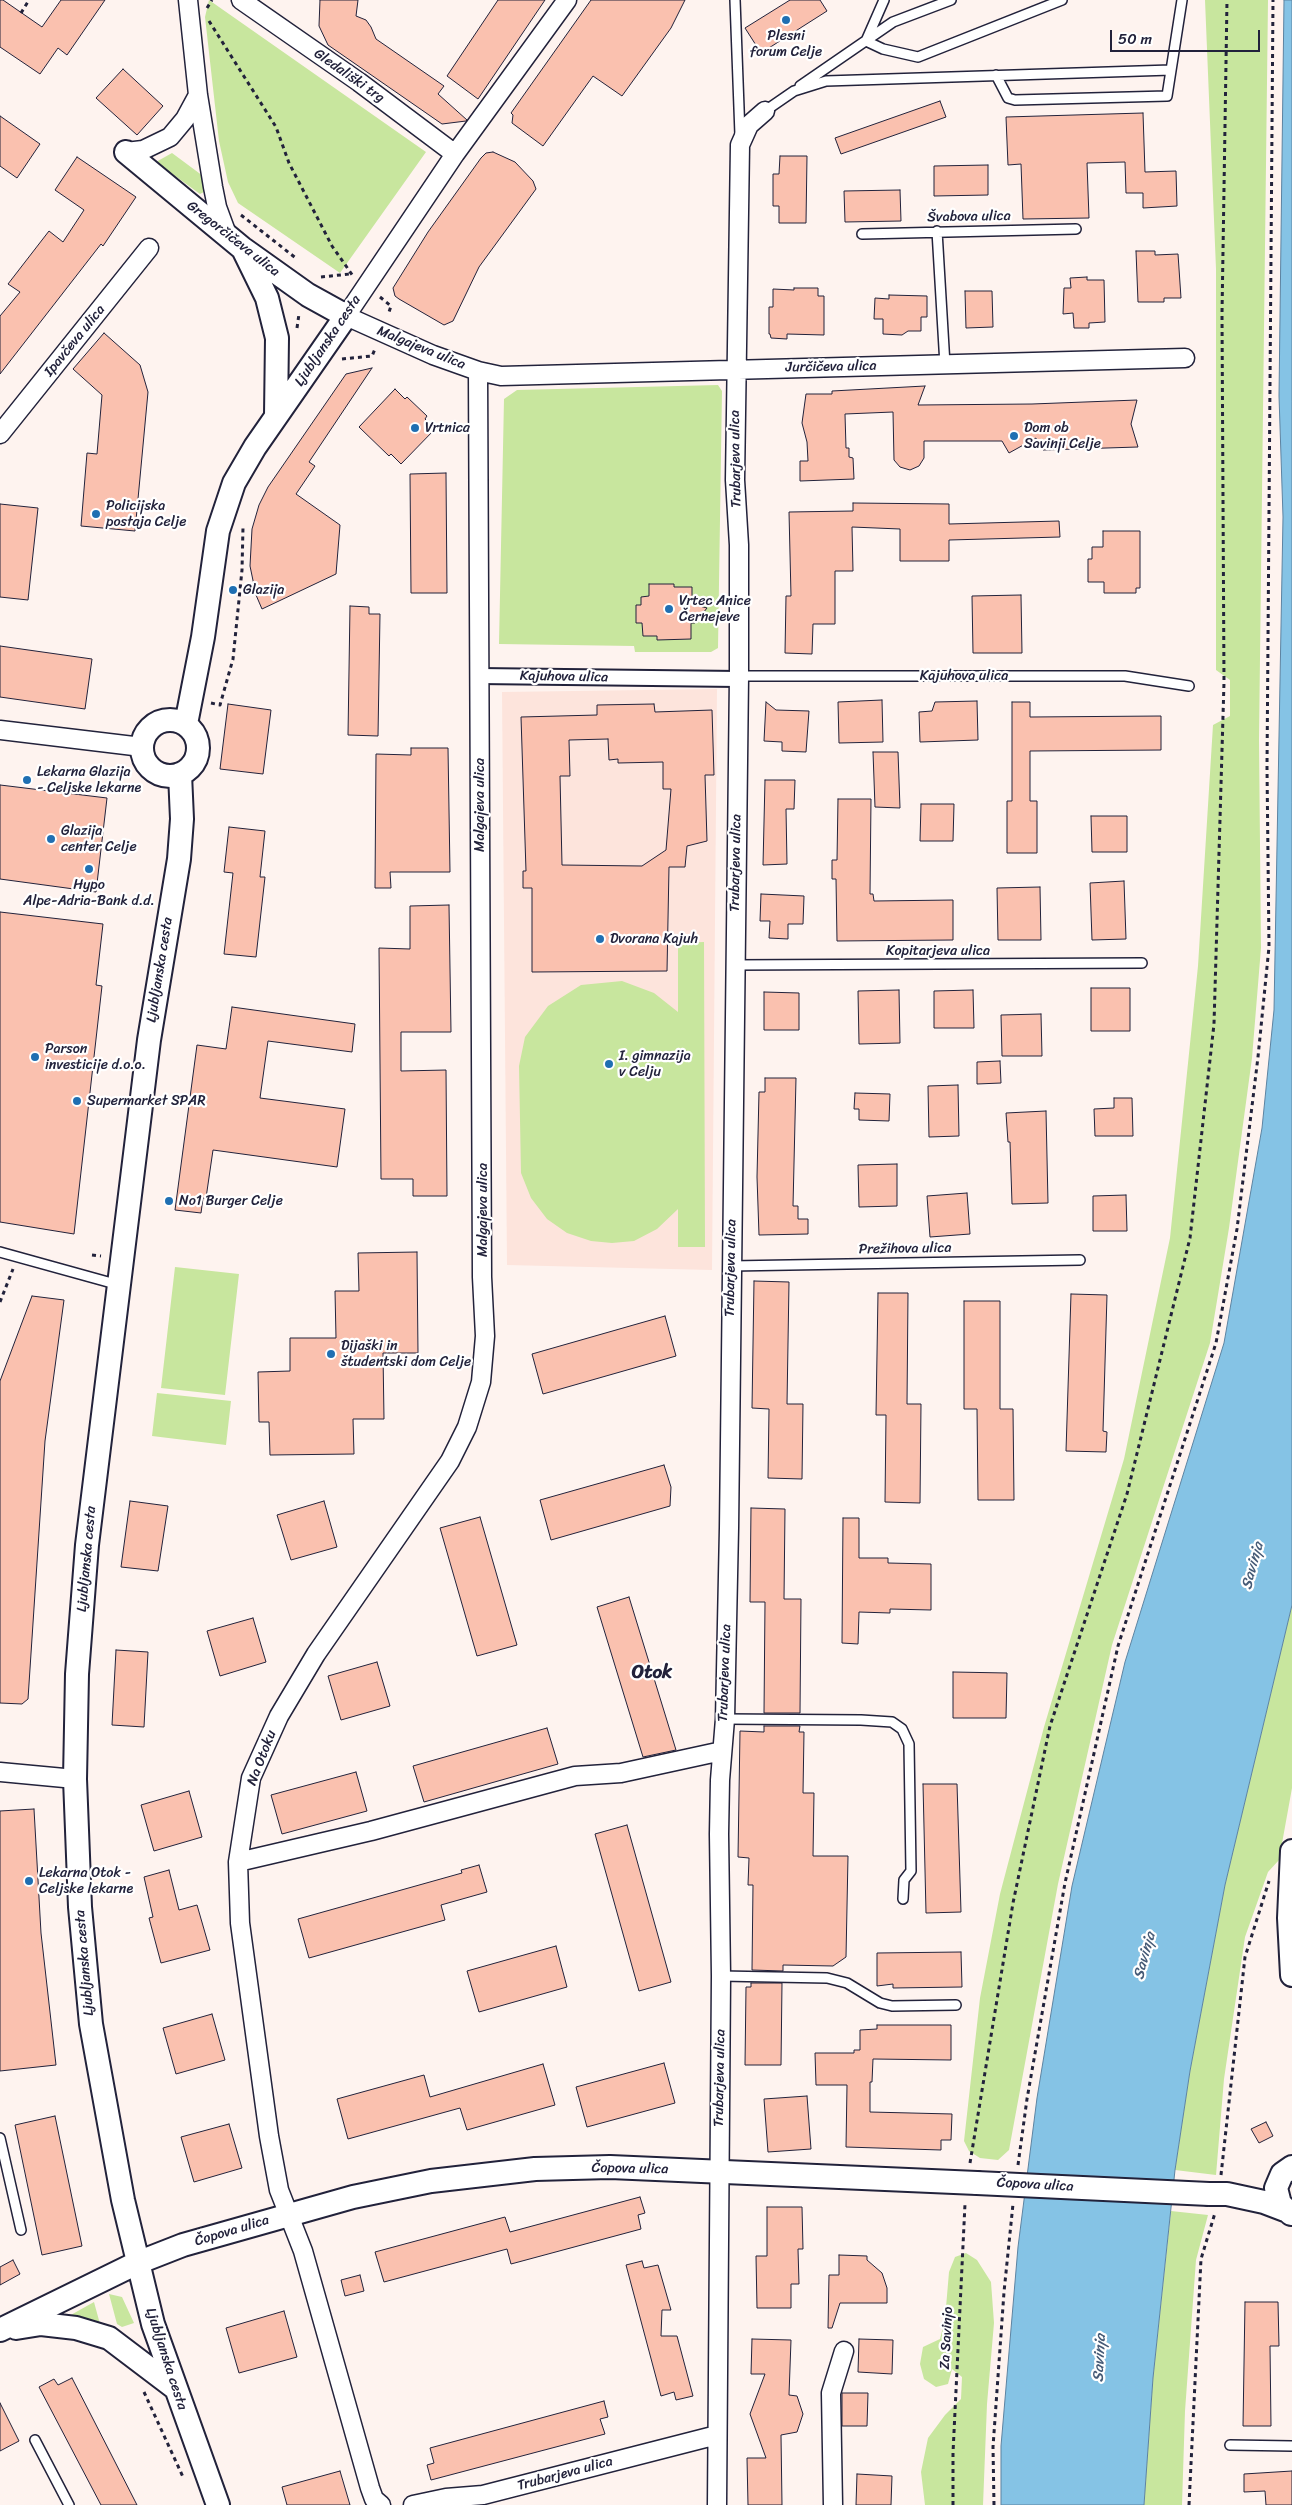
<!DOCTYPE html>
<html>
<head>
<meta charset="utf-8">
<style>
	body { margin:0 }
	#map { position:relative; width:1292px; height:2505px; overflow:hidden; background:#fef3ef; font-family:Sriracha,sans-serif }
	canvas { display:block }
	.scale { position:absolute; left:1110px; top:30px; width:150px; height:22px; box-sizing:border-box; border:2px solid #22223b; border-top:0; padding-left:6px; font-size:15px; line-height:18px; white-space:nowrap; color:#22223b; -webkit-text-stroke:4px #fff; paint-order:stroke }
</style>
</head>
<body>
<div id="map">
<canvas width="1292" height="2505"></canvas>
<div class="scale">50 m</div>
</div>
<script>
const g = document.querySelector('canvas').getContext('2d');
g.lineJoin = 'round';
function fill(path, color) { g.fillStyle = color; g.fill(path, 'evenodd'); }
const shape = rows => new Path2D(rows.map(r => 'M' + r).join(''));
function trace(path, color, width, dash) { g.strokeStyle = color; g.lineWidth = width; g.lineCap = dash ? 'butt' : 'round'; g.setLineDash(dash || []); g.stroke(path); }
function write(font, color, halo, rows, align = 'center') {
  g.font = font + ' Sriracha,sans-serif'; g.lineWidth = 4.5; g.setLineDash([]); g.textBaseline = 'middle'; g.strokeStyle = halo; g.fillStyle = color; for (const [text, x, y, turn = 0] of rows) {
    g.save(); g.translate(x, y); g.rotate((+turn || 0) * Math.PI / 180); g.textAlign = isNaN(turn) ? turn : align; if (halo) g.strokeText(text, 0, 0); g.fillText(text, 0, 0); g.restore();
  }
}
fill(shape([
	[717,689,712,1270,507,1265,502,692]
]), '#fde4dc');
fill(shape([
	[209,0,426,152,340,273,238,203,228,182,219,141,205,17],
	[1205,0,1268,0,1259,740,1261,948,1252,1058,1229,1228,1210,1343,1112,1645,1058,1884,1009,2150,998,2160,980,2158,969,2151,964,2141,980,1998,1000,1894,1044,1727,1124,1459,1170,1238,1198,966,1213,725,1230,716,1230,680,1216,670,1216,269],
	[172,153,203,176,204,192,200,194,156,162],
	[718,385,722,391,718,648,711,652,635,652,634,646,499,644,504,399,517,390],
	[704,942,705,1247,678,1247,678,1209,657,1229,634,1241,612,1243,591,1241,567,1233,547,1219,531,1198,521,1173,519,1066,525,1037,548,1006,581,985,622,981,654,993,678,1012,678,943],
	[175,1267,239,1274,225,1395,161,1388],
	[157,1393,231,1401,226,1445,152,1436],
	[1292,1605,1292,1788,1279,1860,1268,1872,1245,1937,1224,2079,1216,2175,1175,2170,1190,2071,1225,1885],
	[1171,2211,1208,2215,1196,2260,1185,2411,1182,2505,1144,2505,1153,2378],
	[966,2253,977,2260,991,2282,994,2323,987,2404,983,2505,925,2505,921,2472,928,2438,945,2415,961,2399,962,2377,952,2369,948,2384,936,2387,924,2379,920,2364,923,2347,940,2339,945,2319,949,2272,955,2257],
	[109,2294,122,2297,134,2323,122,2327,117,2324],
	[94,2302,100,2324,69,2316]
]), '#c8e69e');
const water = shape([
	[1284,0,1292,0,1292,1605,1225,1885,1190,2071,1175,2170,1153,2378,1144,2505,1001,2505,1001,2446,1018,2247,1037,2098,1072,1886,1125,1662,1224,1343,1262,1128,1274,1010,1283,517,1279,396,1284,0]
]);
fill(water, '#85c3e5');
trace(water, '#5d83a1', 1);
const building = shape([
	[0,0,3,0,42,27,61,0,105,0,67,55,58,48,40,74,0,47,0,0],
	[320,0,358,0,356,16,366,20,371,27,376,39,444,86,438,94,467,120,466,121,442,124,328,45,319,26,320,0],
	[498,0,545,0,478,99,447,76,498,0],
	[591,0,685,0,671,28,622,96,593,76,543,146,512,123,513,115,511,113,591,0],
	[790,0,820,0,827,11,761,53,745,28,790,0],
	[123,69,163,106,137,135,96,98,123,69],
	[940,101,946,117,841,154,835,138,940,101],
	[1143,113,1145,172,1176,171,1177,206,1143,208,1143,193,1126,193,1125,162,1087,163,1089,218,1023,219,1021,164,1008,165,1006,117,1143,113],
	[0,116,40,144,17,178,0,166,0,116],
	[493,152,515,162,533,181,536,189,479,267,453,321,444,325,399,299,395,296,393,288,428,232,481,158,486,153,493,152],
	[780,156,807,156,806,223,779,223,779,206,773,206,773,174,779,174,780,156],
	[77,157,136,197,103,246,101,244,0,374,0,316,20,292,8,284,49,231,63,242,84,210,55,190,77,157],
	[988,165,988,195,934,196,934,166,988,165],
	[900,190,901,221,845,222,844,191,900,190],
	[1136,251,1155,251,1155,255,1178,254,1181,298,1164,298,1164,302,1138,302,1136,251],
	[1087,277,1087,280,1104,280,1105,322,1089,323,1089,328,1074,328,1073,313,1063,314,1064,288,1071,288,1070,278,1087,277],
	[794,288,818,288,818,296,824,296,824,335,787,334,787,339,771,338,770,334,769,334,769,307,773,307,773,289,794,290,794,288],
	[965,291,992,291,993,327,966,328,965,291],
	[889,295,927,296,927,317,921,317,921,331,908,331,902,335,883,334,883,319,874,319,875,298,889,299,889,295],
	[104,333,140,365,148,392,135,531,81,526,87,453,97,454,102,395,73,369,104,333],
	[372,368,309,462,315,466,296,494,340,525,336,574,262,609,256,595,250,566,252,529,259,505,268,487,346,374,372,368],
	[925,386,918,405,1032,404,1137,400,1131,424,1138,447,1043,450,1036,438,1009,453,1002,441,924,441,924,458,919,466,910,470,900,467,894,460,893,412,845,414,846,448,849,448,849,457,853,458,854,479,800,481,800,461,808,461,807,442,802,423,806,394,832,394,832,391,925,386],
	[395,389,405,399,407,397,427,416,425,419,435,429,401,464,391,454,389,456,359,427,395,389],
	[446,473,447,593,411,593,410,474,446,473],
	[853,503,949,504,949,524,1059,521,1060,537,949,540,949,561,900,561,900,529,852,527,853,571,835,571,835,624,813,624,812,654,785,653,786,596,791,596,789,512,853,511,853,503],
	[0,504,38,508,28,600,0,597,0,504],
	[1103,531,1140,531,1140,588,1136,588,1136,593,1104,593,1104,582,1088,582,1088,559,1092,559,1092,547,1103,547,1103,531],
	[649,584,674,584,674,587,692,587,692,600,696,600,696,605,707,608,695,623,691,623,691,639,657,640,657,636,643,636,642,623,636,623,636,605,641,605,641,597,649,596,649,584],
	[1021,595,1022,653,973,653,972,596,1021,595],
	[350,606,369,607,369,614,380,614,378,736,348,735,350,606],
	[0,646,92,659,85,709,0,697,0,646],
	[882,700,883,742,839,743,838,702,882,700],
	[977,701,978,740,920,742,919,712,932,711,935,702,977,701],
	[766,702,776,710,809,711,806,752,782,751,782,742,764,741,766,702],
	[1012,702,1030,702,1030,717,1161,716,1161,750,1030,751,1030,801,1037,801,1037,853,1007,853,1007,801,1012,801,1012,702],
	[228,704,271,710,263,774,220,769,228,704],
	[654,704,655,712,712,710,714,775,705,775,707,841,687,846,685,867,669,867,667,971,532,972,532,888,523,888,523,871,526,871,521,717,597,715,597,705,654,704],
	[608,739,609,760,618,759,618,763,663,762,663,789,671,789,666,850,642,866,562,865,560,776,570,776,569,740,608,739],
	[411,748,448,748,450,872,390,872,391,888,375,888,376,754,411,755,411,748],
	[873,752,898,752,900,808,875,807,873,752],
	[765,780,795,780,794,809,786,809,787,864,763,865,765,780],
	[0,785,107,798,96,892,0,879,0,785],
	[838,799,871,799,870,894,873,894,874,901,953,900,953,940,837,941,836,879,832,879,832,860,837,860,838,799],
	[921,804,954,804,953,841,920,841,921,804],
	[1091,816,1127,816,1127,852,1092,852,1091,816],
	[229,827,265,831,260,877,265,877,256,957,224,954,233,873,224,872,229,827],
	[1124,881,1126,939,1092,940,1090,883,1124,881],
	[1040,887,1041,940,998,940,997,888,1040,887],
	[761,894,804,896,803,924,788,924,788,939,769,938,770,921,760,921,761,894],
	[449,905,451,1032,401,1032,401,1071,446,1070,447,1196,413,1196,413,1179,381,1179,379,948,410,949,410,906,449,905],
	[0,912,103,924,96,985,102,986,74,1234,0,1222,0,912],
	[1091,988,1130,988,1130,1031,1091,1031,1091,988],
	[899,990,900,1043,859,1044,858,991,899,990],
	[973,990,974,1028,934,1028,934,991,973,990],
	[764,992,799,993,799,1030,764,1030,764,992],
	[232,1007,355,1024,352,1052,268,1041,260,1098,345,1109,337,1167,213,1150,206,1198,203,1198,201,1213,175,1210,197,1045,226,1049,232,1007],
	[1041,1014,1042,1056,1002,1056,1001,1015,1041,1014],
	[1000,1061,1001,1083,977,1084,977,1062,1000,1061],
	[765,1078,796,1078,793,1206,798,1206,798,1219,808,1219,808,1234,759,1235,757,1177,759,1092,765,1092,765,1078],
	[958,1085,959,1136,929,1137,928,1086,958,1085],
	[855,1093,890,1094,889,1121,859,1120,859,1109,854,1109,855,1093],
	[1114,1098,1132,1098,1133,1136,1095,1136,1094,1109,1114,1108,1114,1098],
	[1046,1111,1048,1203,1012,1204,1010,1142,1008,1142,1006,1113,1046,1111],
	[897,1164,897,1206,859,1207,858,1165,897,1164],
	[967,1193,970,1234,930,1237,927,1196,967,1193],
	[1126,1195,1127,1231,1093,1231,1093,1196,1126,1195],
	[417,1252,418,1353,383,1353,384,1419,353,1419,354,1454,270,1455,269,1422,259,1422,258,1372,290,1371,290,1338,336,1338,335,1291,359,1291,358,1253,417,1252],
	[754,1281,789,1282,787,1404,803,1404,802,1479,768,1478,769,1409,752,1408,754,1281],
	[878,1293,908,1293,907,1404,921,1404,920,1503,885,1502,886,1415,876,1415,878,1293],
	[1071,1294,1107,1295,1103,1431,1107,1432,1106,1452,1066,1451,1071,1294],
	[32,1296,64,1300,45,1441,28,1699,22,1704,0,1703,0,1381,32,1296],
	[964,1301,1000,1301,1000,1409,1013,1409,1014,1500,978,1500,977,1409,964,1409,964,1301],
	[665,1316,676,1356,543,1394,532,1354,665,1316],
	[664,1465,671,1487,670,1506,551,1540,540,1500,664,1465],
	[130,1501,168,1506,158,1571,121,1567,130,1501],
	[324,1501,337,1547,291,1560,277,1515,324,1501],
	[751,1508,785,1509,784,1599,801,1599,800,1713,764,1713,765,1602,750,1602,751,1508],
	[480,1517,517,1645,477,1656,440,1528,480,1517],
	[843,1518,859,1518,859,1558,888,1558,888,1563,931,1564,931,1610,890,1609,890,1613,859,1612,858,1644,842,1643,843,1518],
	[629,1597,676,1750,643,1757,597,1607,629,1597],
	[253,1618,266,1662,220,1676,207,1631,253,1618],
	[116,1650,148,1652,144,1727,112,1725,116,1650],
	[377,1662,390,1706,341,1720,328,1676,377,1662],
	[953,1672,1007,1673,1006,1718,953,1718,953,1672],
	[764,1726,800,1726,799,1732,804,1732,803,1793,814,1793,813,1856,848,1856,846,1957,833,1966,783,1965,783,1971,752,1970,753,1885,748,1885,749,1858,738,1857,740,1731,764,1732,764,1726],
	[547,1728,558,1764,424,1802,413,1766,547,1728],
	[356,1772,367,1811,282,1834,271,1795,356,1772],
	[923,1784,957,1784,961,1912,926,1913,923,1784],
	[189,1791,202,1837,154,1851,141,1805,189,1791],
	[34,1809,41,1933,56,2065,0,2071,0,1811,34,1809],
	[627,1825,671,1982,639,1991,595,1834,627,1825],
	[479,1865,487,1892,441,1905,445,1920,309,1958,298,1919,462,1873,461,1870,479,1865],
	[169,1870,179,1910,197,1905,210,1950,161,1963,149,1918,153,1917,144,1877,169,1870],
	[556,1946,567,1987,479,2012,467,1971,556,1946],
	[961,1952,962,1987,893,1988,893,1984,877,1986,877,1953,961,1952],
	[751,1983,782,1983,781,2065,745,2065,746,1987,751,1987,751,1983],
	[212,2014,225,2060,176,2074,163,2028,212,2014],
	[877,2025,951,2025,951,2060,873,2059,872,2082,870,2082,870,2112,952,2114,951,2140,941,2140,941,2150,846,2147,847,2085,816,2085,815,2053,854,2053,854,2050,860,2050,860,2030,877,2029,877,2025],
	[664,2063,675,2103,587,2127,576,2087,664,2063],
	[543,2064,555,2105,467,2130,460,2108,348,2139,337,2099,424,2075,430,2097,543,2064],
	[807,2096,811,2149,768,2152,764,2099,807,2096],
	[55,2116,82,2246,42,2255,15,2125,55,2116],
	[1266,2122,1273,2136,1259,2143,1251,2129,1266,2122],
	[229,2124,242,2168,194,2182,181,2137,229,2124],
	[640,2197,645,2213,638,2215,641,2229,511,2264,507,2249,384,2282,375,2252,505,2217,510,2232,640,2197],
	[767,2207,802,2207,803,2249,798,2249,799,2284,791,2284,791,2308,757,2308,756,2256,767,2256,767,2207],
	[839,2255,867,2256,867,2260,882,2273,887,2288,887,2303,840,2303,832,2328,828,2328,829,2275,839,2275,839,2255],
	[13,2260,20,2274,0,2285,0,2267,13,2260],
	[642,2261,644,2268,658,2265,671,2310,662,2310,661,2336,677,2336,693,2396,676,2400,674,2392,661,2396,626,2265,642,2261],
	[360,2275,364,2291,345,2296,341,2280,360,2275],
	[1245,2302,1278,2302,1279,2346,1270,2346,1271,2426,1243,2426,1245,2302],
	[284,2311,297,2357,239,2373,226,2328,284,2311],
	[752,2339,791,2340,789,2395,797,2396,803,2414,797,2432,781,2435,782,2505,748,2505,747,2458,766,2458,750,2414,765,2374,751,2374,752,2339],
	[859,2339,893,2340,892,2374,858,2372,859,2339],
	[72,2378,112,2456,137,2505,101,2505,39,2387,54,2379,58,2385,72,2378],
	[842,2393,868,2393,867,2426,842,2426,842,2393],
	[604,2401,608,2417,600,2419,605,2434,431,2480,427,2465,434,2463,430,2448,604,2401],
	[0,2403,19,2441,0,2451,0,2403],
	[340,2471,350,2505,287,2505,282,2487,340,2471],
	[1292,2471,1292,2505,1266,2505,1265,2491,1244,2492,1244,2474,1292,2471],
	[857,2474,892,2476,891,2505,856,2505,857,2474]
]);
fill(building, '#fac1af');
trace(building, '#22223b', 1);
const service = shape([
	[735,0,740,135],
	[884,0,866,41,883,49,918,57,1062,0],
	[996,75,1008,98,1015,100,1167,96,1182,0],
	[800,86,893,22,951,0],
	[765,111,794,91,826,81,1171,70],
	[937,231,945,365],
	[862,234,1076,229],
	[739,676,1125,676,1189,686],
	[735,965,1142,963],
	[0,1252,119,1285],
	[731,1266,1080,1260],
	[725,1719,861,1720,892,1722,902,1729,909,1744,911,1871,904,1880,903,1899],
	[721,1976,827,1978,847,1983,880,2003,892,2006,956,2005],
	[0,2138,21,2230],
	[35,2440,69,2505],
	[1230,2445,1292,2446]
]);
const pedestrian = shape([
	[479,676,738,679]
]);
const minor = shape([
	[188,0,198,95,213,187,217,207,228,237],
	[241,0,359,82,455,154],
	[126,152,143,150,170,137,185,119,198,95],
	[478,371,501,376,1185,358],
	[0,434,149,248],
	[0,730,142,747],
	[0,1772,75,1779],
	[238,1862,371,1831,575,1776,621,1773,722,1751],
	[381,2505,374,2499,370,2488,303,2251,279,2190,269,2136,240,1923,238,1862,251,1778,279,1716,316,1654,450,1461,467,1427,481,1382,485,1336,482,1277,478,371,433,355,346,316,455,154,567,0],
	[413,2505,446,2498,483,2495,717,2435],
	[717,2505,721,1976,719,1834,720,1780,725,1719,729,1528,739,676,739,545,735,480,740,145,749,125,765,111],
	[833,2505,831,2393,844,2351]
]);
const tertiary = shape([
	[126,152,242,248,308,295,346,316,255,447,234,483,218,531,203,637,186,724],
	[243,249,267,298,277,338,276,415],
	'142 748a28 28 0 1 1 56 0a28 28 0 1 1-56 0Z',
	[180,774,182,819,179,859,149,1040,87,1545,77,1674,75,1779,80,1907,91,2024,123,2200,153,2324,218,2505],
	[1292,1851,1289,1918,1292,1975],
	[1209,2194,1227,2194,1264,2202,1285,2210],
	[1291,2214,1280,2204,1276,2188,1282,2174,1292,2167],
	[16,2328,41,2324,76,2328,109,2338,175,2388],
	[0,2330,137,2263,183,2245,353,2197,431,2181,535,2169,610,2167,977,2183]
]);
trace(service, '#22223b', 12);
trace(pedestrian, '#22223b', 18);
trace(minor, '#22223b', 21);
trace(tertiary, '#22223b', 26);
trace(shape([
	[207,8,212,0],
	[21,13,29,0],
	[209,21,276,127,289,163,332,246,353,276],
	[241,215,297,259],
	[321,277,350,274],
	[380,297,391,306,388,315],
	[297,328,299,314],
	[342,359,372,356,375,349],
	[211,703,220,705,233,659,242,570,243,527],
	[92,1255,101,1256],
	[0,1302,13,1269],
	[970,2163,1013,1903,1050,1726,1127,1494,1190,1238,1214,1024,1224,682,1222,314,1227,0],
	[1018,2165,1027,2099,1065,1883,1118,1646,1216,1343,1237,1229,1258,1057,1269,947,1267,767,1273,0],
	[1221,2175,1245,1957,1269,1881],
	[144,2392,183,2477],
	[953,2505,953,2453,965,2204],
	[994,2505,993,2447,1004,2292,1013,2204],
	[1189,2505,1201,2259,1215,2213]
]), '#22223b', 3, [4, 4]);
trace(service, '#fff', 9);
trace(pedestrian, '#fff', 14);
trace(minor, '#fff', 18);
trace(tertiary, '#fff', 22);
const tertiaryBridge = shape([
	[977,2183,1209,2194]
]);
trace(tertiaryBridge, '#22223b', 26, []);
trace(tertiaryBridge, '#fff', 22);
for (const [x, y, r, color] of [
	[786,20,5,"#1f6fb2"],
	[415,428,5,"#1f6fb2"],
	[1014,436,5,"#1f6fb2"],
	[96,514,5,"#1f6fb2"],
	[233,590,5,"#1f6fb2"],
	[669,609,5,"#1f6fb2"],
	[27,780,5,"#1f6fb2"],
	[51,839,5,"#1f6fb2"],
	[89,869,5,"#1f6fb2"],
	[600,939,5,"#1f6fb2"],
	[35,1057,5,"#1f6fb2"],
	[609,1064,5,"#1f6fb2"],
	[77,1101,5,"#1f6fb2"],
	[169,1201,5,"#1f6fb2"],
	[331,1354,5,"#1f6fb2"],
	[29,1881,5,"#1f6fb2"]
]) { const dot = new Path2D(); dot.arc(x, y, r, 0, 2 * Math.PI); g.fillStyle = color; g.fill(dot); trace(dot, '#fff', 2); }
write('14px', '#22223b', '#fff', [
	["Plesni",786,36,"center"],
	["forum Celje",786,52,"center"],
	["Vrtnica",425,428],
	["Dom ob",1024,428],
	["Savinji Celje",1024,444],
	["Policijska",106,506],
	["postaja Celje",106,522],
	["Glazija",243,590],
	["Vrtec Anice",679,601],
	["Černejeve",679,617],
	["Lekarna Glazija",37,772],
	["- Celjske lekarne",37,788],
	["Glazija",61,831],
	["center Celje",61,847],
	["Hypo",89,885,"center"],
	["Alpe-Adria-Bank d.d.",89,901,"center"],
	["Dvorana Kajuh",610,939],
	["Parson",45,1049],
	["investicije d.o.o.",45,1065],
	["I. gimnazija",619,1056],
	["v Celju",619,1072],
	["Supermarket SPAR",87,1101],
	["No1 Burger Celje",179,1201],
	["Dijaški in",341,1346],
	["študentski dom Celje",341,1362],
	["Lekarna Otok -",39,1873],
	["Celjske lekarne",39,1889]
], 'left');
write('14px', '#22223b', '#fff', [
	["Gledališki trg",349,76,35],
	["Švabova ulica",969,217,-1],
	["Gregorčičeva ulica",233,239,38],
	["Ipavčeva ulica",75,341,-51],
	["Ljubljanska cesta",328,341,-56],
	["Malgajeva ulica",421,348,22],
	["Jurčičeva ulica",831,367,-1],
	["Trubarjeva ulica",736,459,-91],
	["Kajuhova ulica",964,676],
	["Kajuhova ulica",564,677,1],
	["Malgajeva ulica",480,805,-90],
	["Trubarjeva ulica",736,863,-89],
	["Kopitarjeva ulica",938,951],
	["Ljubljanska cesta",160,970,-81],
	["Malgajeva ulica",483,1210,-90],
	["Prežihova ulica",905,1249,-1],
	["Trubarjeva ulica",731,1268,-89],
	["Ljubljanska cesta",87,1559,-85],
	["Trubarjeva ulica",725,1673,-88],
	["Na Otoku",262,1758,-69],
	["Ljubljanska cesta",85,1963,-95],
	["Trubarjeva ulica",720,2078,-89],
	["Čopova ulica",630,2169,1],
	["Čopova ulica",1035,2185,3],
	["Čopova ulica",232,2231,-17],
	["Za Savinjo",947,2338,-87],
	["Ljubljanska cesta",166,2359,72],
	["Trubarjeva ulica",565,2474,-15]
]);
write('italic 15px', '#455a76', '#fff', [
	["Savinja",1253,1566,-75],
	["Savinja",1145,1956,-75],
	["Savinja",1100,2358,-87]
]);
write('bold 19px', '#22223b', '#fff', [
	["Otok",652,1673]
]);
</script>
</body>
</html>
